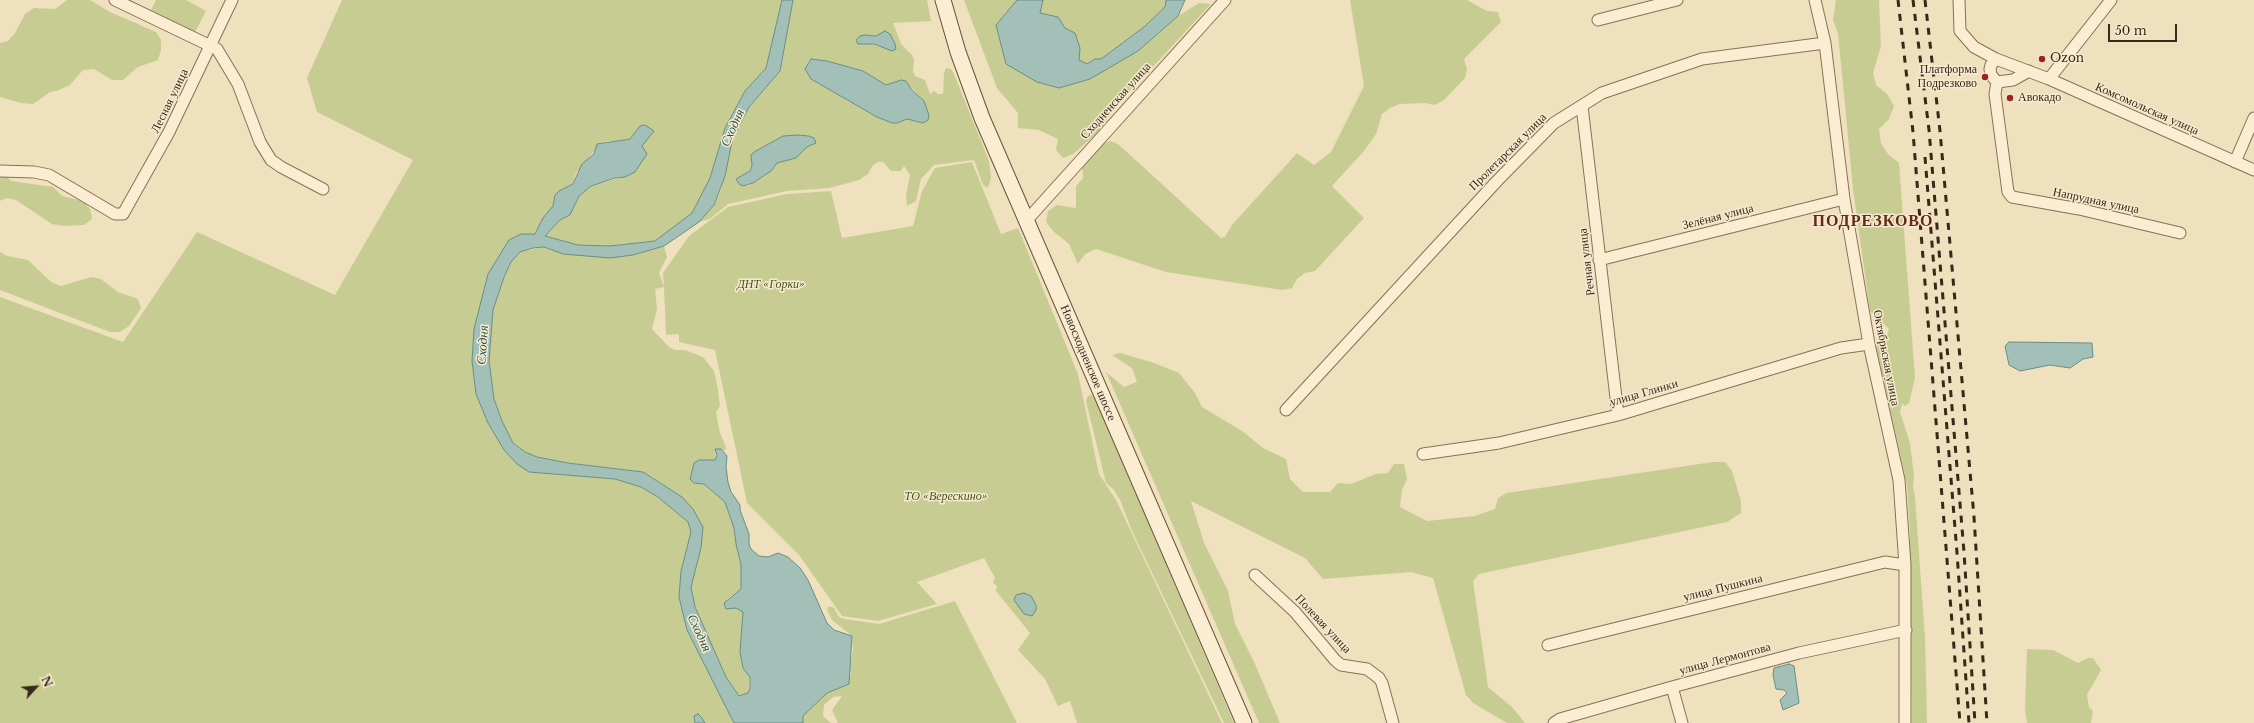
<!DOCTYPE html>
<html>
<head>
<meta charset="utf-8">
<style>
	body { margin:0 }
	#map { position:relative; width:2254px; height:723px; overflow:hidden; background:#efe0be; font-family:"Libre Baskerville",serif }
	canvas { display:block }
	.north { position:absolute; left:16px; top:667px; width:40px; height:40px; -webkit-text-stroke:3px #f6eace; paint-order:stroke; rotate:64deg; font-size:11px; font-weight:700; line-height:16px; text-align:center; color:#37281b }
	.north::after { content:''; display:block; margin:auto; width:14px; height:18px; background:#37281b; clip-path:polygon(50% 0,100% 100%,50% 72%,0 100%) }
	.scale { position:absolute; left:2108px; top:24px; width:69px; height:18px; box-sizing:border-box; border:2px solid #37281b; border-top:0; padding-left:5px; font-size:12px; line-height:14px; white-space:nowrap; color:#37281b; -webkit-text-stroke:3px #f6eace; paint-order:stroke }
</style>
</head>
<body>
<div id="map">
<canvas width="2254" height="723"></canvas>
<div class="north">N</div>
<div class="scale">50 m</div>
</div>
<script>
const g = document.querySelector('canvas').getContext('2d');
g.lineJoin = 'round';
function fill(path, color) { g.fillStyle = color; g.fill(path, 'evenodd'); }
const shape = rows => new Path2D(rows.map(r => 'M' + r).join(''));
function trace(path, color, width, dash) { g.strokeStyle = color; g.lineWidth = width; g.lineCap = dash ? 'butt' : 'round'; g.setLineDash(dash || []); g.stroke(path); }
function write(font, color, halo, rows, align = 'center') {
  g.font = font + ' "Libre Baskerville",serif'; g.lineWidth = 3; g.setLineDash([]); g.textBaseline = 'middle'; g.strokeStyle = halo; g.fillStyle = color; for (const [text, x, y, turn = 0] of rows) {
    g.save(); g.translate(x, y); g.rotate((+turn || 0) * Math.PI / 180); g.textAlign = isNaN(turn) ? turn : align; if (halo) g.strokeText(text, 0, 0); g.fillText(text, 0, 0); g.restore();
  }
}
fill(shape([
	[67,0,90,0,110,12,156,32,161,40,161,50,158,60,138,67,123,80,112,80,94,69,83,70,70,85,59,90,50,92,33,104,21,103,0,97,0,43,8,41,15,33,25,14,34,8,55,9],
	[156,0,186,0,206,11,195,32,151,10],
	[342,0,782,0,766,68,745,91,725,128,710,178,692,213,655,241,610,246,578,245,545,236,560,220,570,215,579,196,591,186,630,175,643,151,642,146,647,137,637,130,630,139,602,142,576,173,573,184,555,195,553,206,535,234,521,234,488,274,476,394,488,423,504,450,529,472,615,479,641,487,658,497,688,522,691,532,681,571,679,597,687,630,734,723,705,723,702,718,694,716,695,723,0,723,0,297,123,342,197,232,335,295,413,160,317,112,307,78],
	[793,0,927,0,931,21,893,23,901,44,912,55,914,60,913,71,915,76,925,80,930,94,934,91,938,94,943,94,944,73,946,68,951,69,954,74,989,161,991,178,988,188,983,185,974,160,934,165,921,179,916,201,907,206,906,195,910,175,907,170,904,166,901,171,891,171,883,162,878,162,873,165,868,174,859,180,830,188,787,191,728,204,710,219,699,222,714,205,721,189,733,137,749,107,780,71],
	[865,35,876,36,887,49,868,43],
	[811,59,827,61,863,71,886,85,901,80,910,86,924,101,929,115,923,123,907,119,897,123,892,123,877,117,817,82,807,63],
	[798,135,809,135,812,146,807,147,796,158,777,163,766,175,748,186,736,179,750,171,752,166,751,155,754,152,783,136],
	[964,0,1017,0,996,25,1037,82,1138,51,1178,16,1199,3,1211,4,1114,109,1097,133,1073,154,1063,158,1056,150,1058,139,1039,130,1018,128,1018,113,997,88],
	[1043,0,1166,0,1165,7,1144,27,1101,59,1095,59,1087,64,1079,60,1080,48,1075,33,1065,28,1058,17,1040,13],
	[1350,0,1467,0,1487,11,1498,12,1501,22,1464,59,1467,69,1465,78,1444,100,1435,105,1425,103,1400,104,1390,108,1382,114,1376,134,1364,151,1332,186,1364,218,1315,271,1305,273,1297,279,1292,288,1282,290,1166,272,1096,249,1085,254,1078,264,1069,244,1053,231,1046,222,1048,211,1057,205,1076,208,1076,186,1083,178,1082,166,1101,144,1111,141,1118,144,1221,238,1225,237,1232,225,1297,153,1314,165,1331,152,1364,86],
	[1836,0,1879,0,1881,46,1873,73,1876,85,1887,94,1894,106,1889,119,1879,129,1881,143,1888,154,1899,163,1915,378,1909,403,1905,406,1902,403,1900,412,1910,443,1914,476,1913,487,1915,497,1925,638,1927,723,1912,723,1910,533,1907,485,1876,346,1886,338,1889,329,1870,311,1853,189,1838,33,1833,20],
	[972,162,1001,234,1018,228,1078,374,1099,474,1116,500,1222,723,1077,723,1070,701,1058,706,1045,679,1018,650,1030,633,996,591,997,586,993,583,995,578,984,558,917,582,937,604,878,621,842,616,799,555,747,503,715,350,679,342,679,334,666,335,664,287,655,289,657,309,652,329,669,347,675,350,685,350,703,357,714,371,718,390,720,406,716,412,720,433,726,447,725,451,721,449,716,450,715,460,699,460,693,468,692,473,694,483,704,484,725,502,734,528,741,565,741,589,727,599,743,612,740,652,743,668,750,677,748,693,739,696,726,677,695,607,691,587,701,548,682,497,643,472,568,463,537,457,525,452,513,443,502,421,494,399,489,361,493,310,504,277,511,262,520,252,544,247,563,254,633,255,664,246,667,257,659,273,664,287,663,273,689,236,728,207,787,194,831,191,842,238,913,226,922,191,935,168],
	[0,168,11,181,53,187,62,196,83,201,90,209,92,219,84,225,63,226,52,224,16,200,6,198,0,201],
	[0,252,7,256,28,260,51,282,61,286,91,277,101,279,118,292,138,299,141,308,129,326,120,332,110,332,0,290],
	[1120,353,1154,363,1179,373,1195,393,1202,407,1242,431,1263,448,1286,459,1290,479,1303,492,1330,492,1338,483,1351,484,1376,474,1388,473,1394,464,1404,464,1407,479,1402,490,1400,507,1427,521,1475,516,1495,509,1498,498,1507,493,1713,462,1725,462,1732,471,1741,501,1741,513,1727,522,1479,574,1473,581,1488,687,1512,707,1525,723,1507,723,1473,703,1466,695,1433,578,1411,572,1323,579,1305,558,1191,501,1204,543,1228,591,1235,624,1255,664,1280,723,1259,723,1106,372,1124,387,1137,382,1132,368,1112,355],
	[1092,395,1097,403,1234,723,1224,723,1132,531,1120,500,1114,490,1106,483,1086,401,1088,396],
	[955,601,1017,723,838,723,832,710,842,696,833,697,824,705,823,716,831,723,803,723,803,716,827,693,838,687,851,675,849,668,853,651,852,636,832,620,827,610,829,606,834,608,839,617,845,619,879,624],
	[2027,649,2053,650,2078,663,2088,658,2093,658,2101,670,2087,695,2089,707,2093,711,2091,723,2027,723,2025,710]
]), '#c7cd92');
const water = shape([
	[782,0,793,0,780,71,749,107,733,137,725,176,714,205,699,222,664,246,633,255,610,258,563,254,544,247,533,248,520,252,511,262,504,277,493,310,489,361,494,399,502,421,513,443,525,452,537,457,568,463,643,472,682,497,693,509,703,527,701,548,691,587,695,607,726,677,739,696,748,693,750,688,750,677,743,668,740,652,743,612,736,608,726,609,724,603,741,589,741,565,736,544,734,528,725,502,704,484,694,483,690,479,694,463,699,460,715,460,717,455,715,449,721,449,727,456,726,467,728,482,731,492,740,505,740,510,749,534,749,544,751,549,759,556,768,557,778,553,788,557,800,568,808,580,827,623,834,630,852,636,849,684,827,693,803,716,803,723,734,723,687,630,679,597,681,571,691,532,688,522,658,497,641,487,615,479,529,472,517,464,504,450,488,423,476,394,472,361,474,329,488,274,509,240,521,234,535,234,543,218,553,206,555,195,559,191,573,184,582,164,594,154,597,144,630,139,640,126,645,125,654,131,642,146,647,154,635,172,625,177,615,178,591,186,579,196,570,215,560,220,545,236,578,245,610,246,655,241,692,213,710,178,725,128,745,91,766,68,782,0],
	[1017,0,1043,0,1040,13,1058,17,1065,28,1075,33,1080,48,1079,60,1087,64,1095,59,1101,59,1144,27,1165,7,1166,0,1185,0,1178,16,1138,51,1090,79,1059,88,1037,82,1006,64,996,25,1017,0],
	[885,31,890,34,895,44,896,49,892,51,874,44,858,44,856,40,860,36,865,35,876,36,885,31],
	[811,59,827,61,863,71,886,85,901,80,906,81,912,90,924,101,929,115,928,120,923,123,907,119,897,123,892,123,877,117,811,79,805,69,811,59],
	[798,135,809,136,814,138,816,143,807,147,796,158,777,163,771,171,753,183,743,186,739,184,736,179,750,171,752,166,751,155,754,152,783,136,798,135],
	[2009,342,2092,343,2093,357,2083,359,2070,368,2050,365,2020,371,2009,365,2005,346,2009,342],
	[1024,593,1031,596,1036,605,1036,610,1032,616,1024,614,1014,600,1016,595,1024,593],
	[1789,664,1794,666,1799,703,1783,710,1780,700,1787,693,1784,690,1776,689,1773,675,1774,668,1789,664],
	[698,714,702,718,705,723,695,723,694,716,698,714]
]);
fill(water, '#a2c0b7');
trace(water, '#698e84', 1);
const minor = shape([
	[115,0,217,49,238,84,260,142,271,160,281,167,323,189],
	[1815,0,1825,43,1844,199,1869,344,1899,480,1905,565,1905,723],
	[1959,0,1960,31,1974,47,1996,59,2049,79,2254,170],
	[1598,20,1677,0],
	[1996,59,1991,65,1990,69,1991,75,1997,82,2013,80,2029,71],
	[2049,79,2111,0],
	[1997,82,1995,94,2008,192,2012,197,2079,209,2180,233],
	[1582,106,1618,415],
	[2235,162,2254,118],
	[0,171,34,172,49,175,115,214,123,214,169,132,232,0],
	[1027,220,1225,0],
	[1599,260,1844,199],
	[1286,410,1497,181,1554,123,1602,93,1702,59,1825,43],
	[1423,454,1499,443,1618,415,1841,348,1869,344],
	[1255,575,1295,612,1335,660,1341,665,1367,669,1379,678,1382,683,1393,723],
	[1548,645,1885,562,1905,565],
	[1672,687,1682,723],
	[1554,723,1560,719,1672,687,1799,653,1906,630]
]);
const secondary = shape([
	[943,0,958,52,982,118,1244,723]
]);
trace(minor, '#887056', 13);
trace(secondary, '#69513a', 17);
trace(minor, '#faedd1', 11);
trace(secondary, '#faedd1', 15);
trace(shape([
	[1898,0,1913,132,1960,723],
	[1913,0,1929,130,1964,552,1975,723],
	[1925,0,1940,131,1974,517,1987,723],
	[1925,157,1957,553,1969,723]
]), '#37281b', 3, [7, 7]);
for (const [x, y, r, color] of [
	[2042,59,4,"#992427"],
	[1985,77,4,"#992427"],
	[2010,98,4,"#992427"]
]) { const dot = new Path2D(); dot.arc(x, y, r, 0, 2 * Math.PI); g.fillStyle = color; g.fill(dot); trace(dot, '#f6eace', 1.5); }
write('12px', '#37281b', '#f6eace', [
	["Ozon",2050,59],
	["Платформа",1977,70,"right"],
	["Подрезково",1977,84,"right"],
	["Авокадо",2018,98]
], 'left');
write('12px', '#37281b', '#f6eace', [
	["Лесная улица",170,101,-64],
	["Сходненская улица",1116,101,-48],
	["Комсомольская улица",2147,109,24],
	["Пролетарская улица",1508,152,-45],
	["Напрудная улица",2096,201,12],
	["Зелёная улица",1718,217,-14],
	["Речная улица",1587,262,-97],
	["Октябрьская улица",1886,358,79],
	["Новосходненское шоссе",1088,363,67],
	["улица Глинки",1644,393,-16],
	["улица Пушкина",1723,588,-14],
	["Полевая улица",1323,624,47],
	["улица Лермонтова",1725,659,-15]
]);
write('italic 12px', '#485421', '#f6eace', [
	["ДНТ «Горки»",771,285],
	["ТО «Верескино»",946,497]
]);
write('italic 13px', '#2a5753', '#f6eace', [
	["Сходня",733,128,-66],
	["Сходня",483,345,-86],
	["Сходня",699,633,65]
]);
g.letterSpacing = '1px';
write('bold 16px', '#652819', '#f6eace', [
	["ПОДРЕЗКОВО",1873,221]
]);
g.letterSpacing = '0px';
</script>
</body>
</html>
